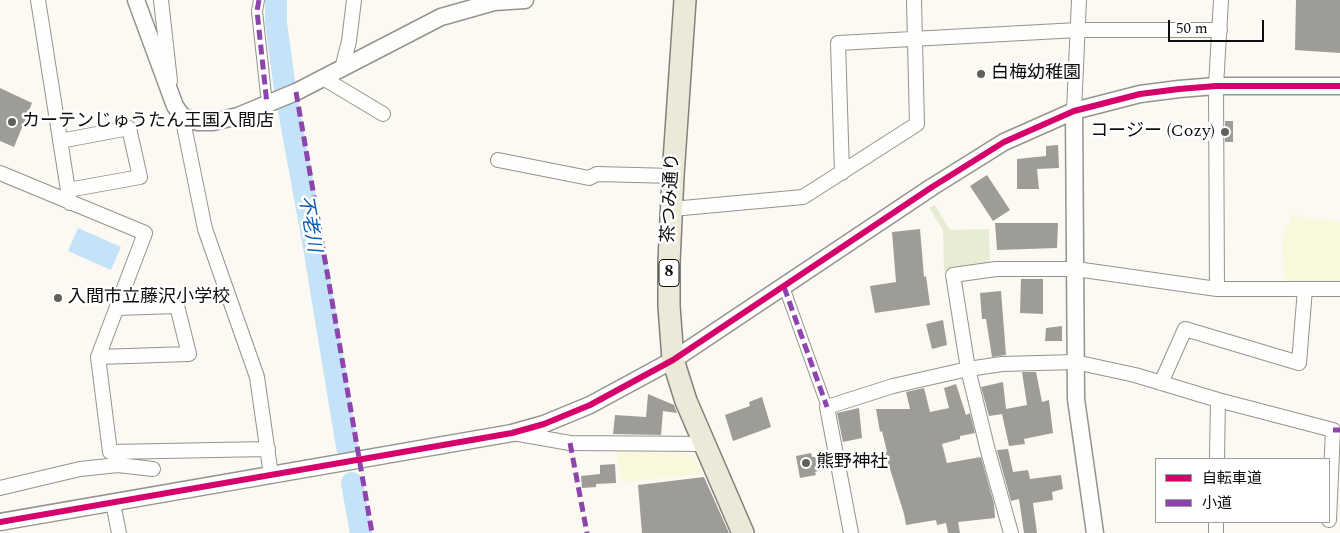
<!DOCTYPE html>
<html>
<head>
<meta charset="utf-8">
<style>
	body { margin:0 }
	#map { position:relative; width:1340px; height:533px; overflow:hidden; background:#fbf9f1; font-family:Spectral,"Noto Sans JP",serif }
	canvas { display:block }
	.legend { position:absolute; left:1155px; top:458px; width:175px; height:65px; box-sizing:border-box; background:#fff; border:1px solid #9e9e9e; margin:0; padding:6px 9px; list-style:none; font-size:15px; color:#0d0d0d }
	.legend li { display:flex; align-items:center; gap:10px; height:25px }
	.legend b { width:25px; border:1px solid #9e9e9e }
	.scale { position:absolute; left:1168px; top:20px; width:96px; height:22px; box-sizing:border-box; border:2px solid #0d0d0d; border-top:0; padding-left:6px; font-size:15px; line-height:18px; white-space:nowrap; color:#0d0d0d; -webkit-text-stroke:4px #fff; paint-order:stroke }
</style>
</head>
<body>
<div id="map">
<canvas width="1340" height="533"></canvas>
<ul class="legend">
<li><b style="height:6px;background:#d6006c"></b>自転車道</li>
<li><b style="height:6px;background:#8e44ad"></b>小道</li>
</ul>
<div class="scale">50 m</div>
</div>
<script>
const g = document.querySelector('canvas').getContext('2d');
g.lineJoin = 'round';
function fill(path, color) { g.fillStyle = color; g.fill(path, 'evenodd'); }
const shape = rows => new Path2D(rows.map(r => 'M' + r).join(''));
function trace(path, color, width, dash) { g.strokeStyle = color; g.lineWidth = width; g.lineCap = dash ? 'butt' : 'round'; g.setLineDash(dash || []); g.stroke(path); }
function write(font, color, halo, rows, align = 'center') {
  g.font = font + ' Spectral,"Noto Sans JP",serif'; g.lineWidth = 5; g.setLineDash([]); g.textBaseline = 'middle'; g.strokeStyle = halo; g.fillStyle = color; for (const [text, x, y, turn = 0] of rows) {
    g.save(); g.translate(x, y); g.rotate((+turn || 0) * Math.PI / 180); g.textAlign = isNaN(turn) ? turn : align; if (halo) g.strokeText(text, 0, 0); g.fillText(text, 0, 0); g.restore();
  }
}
fill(shape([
	[1292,215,1340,222,1340,284,1285,282,1282,241],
	[616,451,693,454,702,474,622,482]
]), '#f9f7dc');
fill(shape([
	[935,205,950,230,989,229,990,264,944,271,943,230,929,208]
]), '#e6edd4');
fill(shape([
	[78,228,121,247,111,270,68,251]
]), '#c4e3f9');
trace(shape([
	[276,0,276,23,285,89,313,241,347,447],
	[352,483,361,533]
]), '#c4e3f9', 22);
fill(shape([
	[1296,0,1340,0,1340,53,1295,50],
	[0,88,32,103,14,147,0,141],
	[1225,121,1233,121,1233,142,1225,142],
	[1058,145,1059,168,1037,169,1039,189,1017,189,1017,159,1046,156,1046,146],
	[987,175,1010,210,993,221,970,186],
	[995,223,1058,223,1057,248,997,250],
	[920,229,924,277,926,276,930,305,875,313,870,286,896,282,892,232],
	[1021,279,1043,279,1043,314,1020,313],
	[1001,291,1006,355,992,357,986,319,982,319,980,293],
	[943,320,947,345,932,349,926,324],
	[1062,326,1062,341,1045,341,1046,328],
	[1022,372,1036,372,1042,402,1049,400,1053,433,1024,439,1025,444,1009,446,1002,414,989,416,981,387,1003,382,1006,409,1027,405],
	[956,384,966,415,970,413,975,433,960,436,960,439,942,444,947,463,981,457,994,504,995,518,958,522,960,533,948,533,946,523,937,525,936,520,906,525,904,514,885,453,887,452,882,431,880,432,876,409,910,409,906,392,924,388,930,412,949,408,944,388],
	[648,394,674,405,677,413,663,411,661,435,613,434,615,415,646,417],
	[762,397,771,427,733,441,725,415,750,406,749,402],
	[859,408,862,438,843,442,837,413],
	[1008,449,1013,472,1028,470,1030,479,1061,475,1063,489,1052,492,1053,500,1033,503,1037,533,1024,533,1019,499,1011,501,997,450],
	[811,453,812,457,821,456,824,469,815,472,816,475,800,478,796,456],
	[615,464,616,483,596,484,596,487,582,488,581,476,600,474,600,465],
	[704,477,729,533,642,533,638,485]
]), '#9e9c97');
const pedestrian = shape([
	[259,0,257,11,267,104],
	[784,287,827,407]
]);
const minor = shape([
	[38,0,70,203],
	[161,0,170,81],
	[342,69,349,41,354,0],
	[323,78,383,114],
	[1074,111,1079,0],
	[182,116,205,229,257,377,271,475],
	[60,141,129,128,140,177,68,190],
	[498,160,589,178,597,174,673,176],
	[0,173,145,233,98,357,110,452,268,449],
	[842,173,838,43,1078,30,1220,30],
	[672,209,803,197,917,124,914,0],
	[1217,289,1216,86,1221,0],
	[98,357,189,354,177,306,117,308],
	[1161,383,1185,329,1299,363,1305,289],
	[513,433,570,443,704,444],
	[1217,459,1218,400],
	[0,488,80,469,118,465,153,469],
	[113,503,119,533],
	[851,533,827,407,893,386,968,369,1002,364,1075,362,1135,375,1218,400,1333,430,1329,520],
	[1011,533,988,451,968,369,953,275,996,269,1076,269,1217,289,1340,289],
	[1216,533,1216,522]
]);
const tertiary = shape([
	[136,0,175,106,182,116,198,122,213,122,238,116,296,92,441,17,494,2,525,0],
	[1074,111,1076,399,1095,533],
	[0,522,512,433,544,424,590,405,673,360,932,187,1004,142,1074,111,1140,94,1179,89,1216,86,1340,86]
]);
const primary = shape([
	[685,0,673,176,669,262,669,306,673,360,686,401,743,533]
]);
trace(pedestrian, '#949390', 12);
trace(minor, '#949390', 16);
trace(tertiary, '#949390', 19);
trace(primary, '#81817d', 24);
trace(pedestrian, '#fefefd', 10);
trace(minor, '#fefefd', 14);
trace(tertiary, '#fefefd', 16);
trace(primary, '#ede9d8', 21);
trace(shape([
	[259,0,257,11,267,104],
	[296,92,372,533],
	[784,287,827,407],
	[1333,430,1340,430],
	[570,443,587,533]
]), '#8e44ad', 5, [10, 5]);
trace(shape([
	[0,522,512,433,544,424,590,405,673,360,932,187,1004,142,1074,111,1140,94,1179,89,1216,86,1340,86]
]), '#d6006c', 6);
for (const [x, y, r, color] of [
	[981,74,5,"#60605d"],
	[12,122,5,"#60605d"],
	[1225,132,5,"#60605d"],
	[58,298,5,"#60605d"],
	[806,463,5,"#60605d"]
]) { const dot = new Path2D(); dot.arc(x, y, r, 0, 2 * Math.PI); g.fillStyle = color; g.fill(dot); trace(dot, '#fff', 2); }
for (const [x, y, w] of [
	[669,273,20]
]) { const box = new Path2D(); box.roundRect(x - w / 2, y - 13.5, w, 27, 4); g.fillStyle = '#fff'; g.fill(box); trace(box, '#0d0d0d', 1); }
write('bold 16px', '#0d0d0d', null, [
	["8",669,273]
]);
write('18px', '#0d0d0d', '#fff', [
	["白梅幼稚園",991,74],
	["カーテンじゅうたん王国入間店",22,122],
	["コージー (Cozy)",1215,132,"right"],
	["入間市立藤沢小学校",68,298],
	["熊野神社",816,463]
], 'left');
write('18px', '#0d0d0d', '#fff', [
	["茶つみ通り",672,198,-87]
]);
write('italic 19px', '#0b5caa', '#fff', [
	["不老川",308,224,80]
]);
</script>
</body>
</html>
